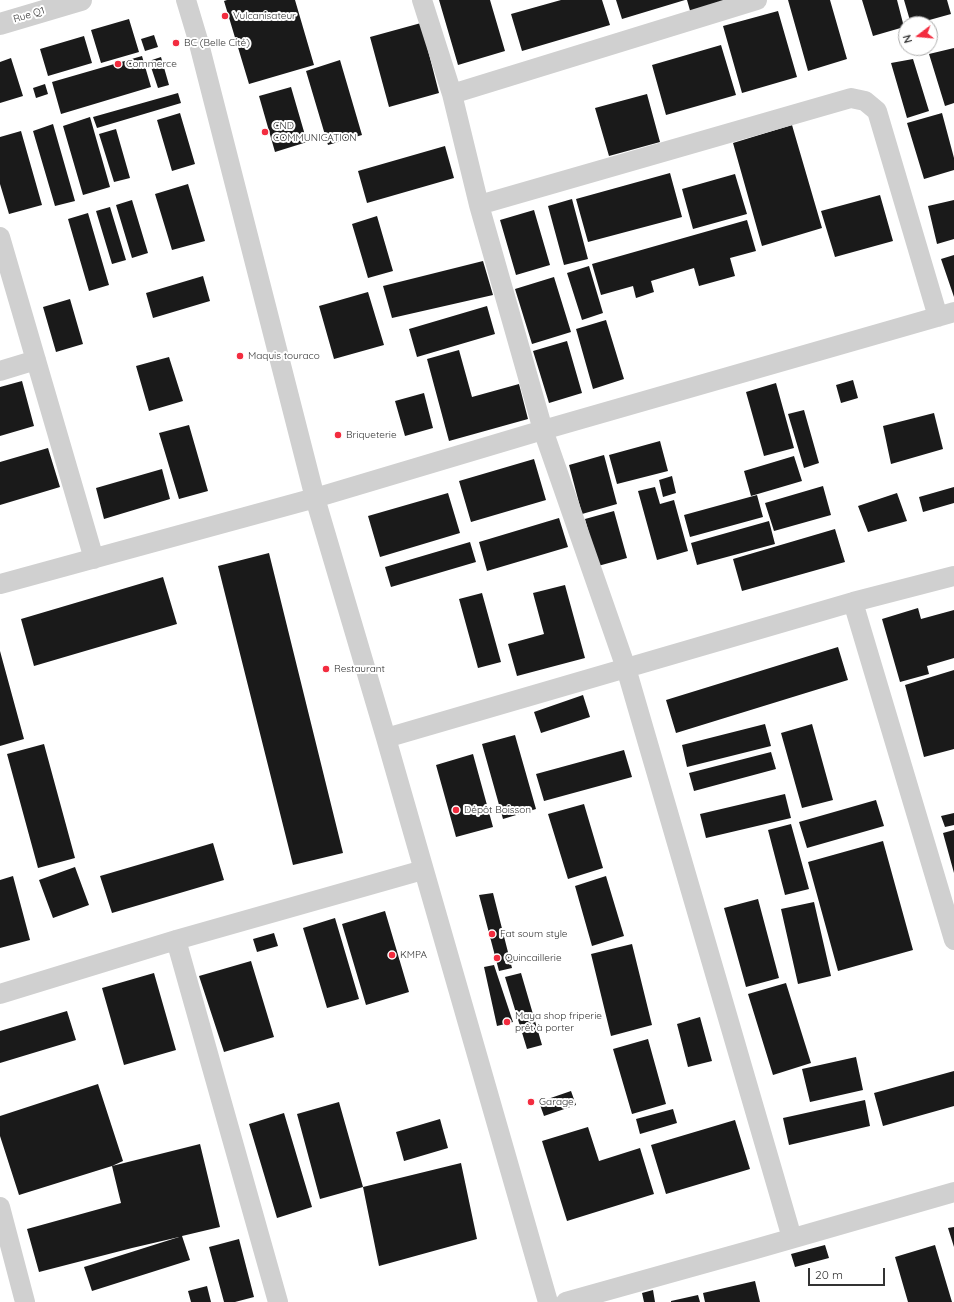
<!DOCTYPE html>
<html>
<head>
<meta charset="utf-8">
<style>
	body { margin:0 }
	#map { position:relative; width:954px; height:1302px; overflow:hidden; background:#fff; font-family:Quicksand,sans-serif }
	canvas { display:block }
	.north { position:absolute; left:898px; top:16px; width:40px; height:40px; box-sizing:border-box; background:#fff; border:1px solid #adadad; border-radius:50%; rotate:254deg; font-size:11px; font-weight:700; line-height:16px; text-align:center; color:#333 }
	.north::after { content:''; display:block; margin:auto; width:14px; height:18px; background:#f32c3f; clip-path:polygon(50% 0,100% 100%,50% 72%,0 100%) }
	.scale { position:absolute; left:808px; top:1268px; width:77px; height:18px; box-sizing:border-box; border:2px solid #333; border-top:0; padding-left:5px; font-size:12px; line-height:14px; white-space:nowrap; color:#333; -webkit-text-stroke:3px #fff; paint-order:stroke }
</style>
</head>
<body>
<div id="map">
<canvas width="954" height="1302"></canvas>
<div class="north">N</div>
<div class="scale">20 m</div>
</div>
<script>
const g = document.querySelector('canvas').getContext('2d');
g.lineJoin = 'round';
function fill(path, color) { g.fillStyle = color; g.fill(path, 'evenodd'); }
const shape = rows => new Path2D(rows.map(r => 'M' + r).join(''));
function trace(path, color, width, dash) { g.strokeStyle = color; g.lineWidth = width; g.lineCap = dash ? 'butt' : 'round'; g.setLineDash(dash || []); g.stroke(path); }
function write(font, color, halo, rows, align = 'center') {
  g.font = font + ' Quicksand,sans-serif'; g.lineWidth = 4; g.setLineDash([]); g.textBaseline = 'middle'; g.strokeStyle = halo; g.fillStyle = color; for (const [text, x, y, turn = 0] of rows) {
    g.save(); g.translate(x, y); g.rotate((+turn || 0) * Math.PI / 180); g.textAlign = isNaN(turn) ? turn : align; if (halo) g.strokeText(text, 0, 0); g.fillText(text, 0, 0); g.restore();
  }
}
fill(shape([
	[227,0,295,0,314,65,249,84,224,1],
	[439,0,490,0,505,51,458,65],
	[561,0,602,0,610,25,522,51,511,14],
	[616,0,685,0,622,19],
	[687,0,734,0,691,14],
	[788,0,830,0,847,59,808,71],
	[862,0,897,0,904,27,873,36],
	[904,0,947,0,951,14,915,24,911,24],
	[778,11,797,77,742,93,723,26],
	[129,19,139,52,101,63,91,30],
	[421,23,439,93,389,107,370,37],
	[154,35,158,47,145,51,141,39],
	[84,36,92,63,48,76,40,49],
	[721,45,736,95,666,115,652,65],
	[954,48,954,103,945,106,929,54],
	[142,56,151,87,61,114,52,82],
	[161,57,169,85,158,88,149,61],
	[11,58,23,96,0,103,0,62],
	[913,59,929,111,907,118,891,63],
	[340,60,362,135,328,145,306,71],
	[45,84,48,94,36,98,33,88],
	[291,87,307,142,275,152,259,96],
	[178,93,181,103,97,128,93,117],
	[647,94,660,142,609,156,595,108],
	[180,113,195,164,172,171,157,120],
	[942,113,954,158,954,170,924,179,907,123],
	[90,117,110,187,83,195,63,126],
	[53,124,75,201,55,206,33,131],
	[792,125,822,228,762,246,733,143],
	[116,129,130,178,114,182,99,134],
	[21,131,42,205,9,214,0,184,0,137],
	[445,146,454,178,367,203,358,171],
	[670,173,682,217,588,242,576,199],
	[735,174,747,214,693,229,682,189],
	[188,184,205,241,172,250,155,194],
	[880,195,893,241,835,257,821,211],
	[572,199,588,259,564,265,548,206],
	[132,200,148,253,132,258,116,205],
	[954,200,954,239,937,244,928,206],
	[110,207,126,260,112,264,96,211],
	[534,210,550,265,516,275,500,220],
	[88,213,109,285,89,291,68,219],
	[377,216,393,271,368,278,352,224],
	[747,220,756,251,730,258,735,276,699,286,694,268,651,281,654,292,636,298,633,286,601,295,592,264],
	[954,255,954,297,941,259],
	[483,261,493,295,392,318,383,286],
	[589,266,603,313,582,320,567,273],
	[203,276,210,301,153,318,146,293],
	[554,277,571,332,532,344,515,289],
	[368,292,384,345,334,359,319,306],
	[70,299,83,344,56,352,43,307],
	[487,306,495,334,417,357,409,329],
	[606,320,624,379,593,389,576,329],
	[567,341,582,393,549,403,533,351],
	[459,350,472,397,519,384,528,419,449,441,427,359],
	[169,357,183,401,149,411,136,366],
	[853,380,858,398,841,403,836,385],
	[22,381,34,426,0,436,0,387],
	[776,383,794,448,764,456,746,392],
	[424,393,433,428,405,436,395,401],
	[804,410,819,463,804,468,788,414],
	[934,413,943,449,891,464,883,426],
	[189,425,208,491,179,499,159,433],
	[660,441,668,471,617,484,609,455],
	[48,448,60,487,0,505,0,462],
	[604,455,617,504,582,514,569,465],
	[794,456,802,481,751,496,744,471],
	[534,459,546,500,471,522,459,481],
	[162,469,170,499,104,519,96,488],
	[672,476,676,493,663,497,659,480],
	[823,486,831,515,774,531,765,503],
	[655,487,660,504,674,500,688,551,657,560,638,491],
	[954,487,954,503,923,512,919,497],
	[448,493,460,533,380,557,368,516],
	[897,493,907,521,868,532,858,506],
	[757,495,763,517,690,537,684,515],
	[614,511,627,558,598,566,585,519],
	[559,518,568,547,487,571,479,542],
	[769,521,775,544,697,565,691,543],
	[835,529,845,562,742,591,733,559],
	[470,542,476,562,391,587,385,567],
	[269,553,343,853,293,865,218,566],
	[163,577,177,624,34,666,21,619],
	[565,585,585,658,517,676,508,644,544,634,533,593],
	[482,593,501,662,478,668,459,599],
	[918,608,921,619,954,610,954,658,927,666,929,674,900,682,882,619],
	[838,647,848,680,676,733,666,700],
	[0,651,24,739,0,746],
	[954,670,954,749,924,757,905,685],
	[583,695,590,717,541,733,534,712],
	[765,724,771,746,687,767,682,745],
	[812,724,833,800,802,808,781,733],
	[515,735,536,809,503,819,482,744],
	[44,744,75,858,38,868,7,754],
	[624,750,632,777,544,801,536,774],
	[771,752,776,769,694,791,689,773],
	[473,754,493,827,456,837,436,765],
	[785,794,791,818,706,838,700,814],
	[876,800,884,826,807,848,799,822],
	[584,804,603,868,568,879,548,814],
	[954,813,954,825,945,827,941,816],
	[791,824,809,889,785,895,768,830],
	[954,830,954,873,943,833],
	[883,841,913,950,838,971,808,862],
	[213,843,224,880,112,913,100,876],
	[75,867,89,905,53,918,39,880],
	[13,876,30,940,0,948,0,880],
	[606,876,624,936,592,946,575,886],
	[493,893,512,968,499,971,479,895],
	[758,899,779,978,746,987,724,908],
	[814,902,831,976,798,984,781,909],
	[385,911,409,992,366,1005,342,924],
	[335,918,359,999,327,1008,303,928],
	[274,933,278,946,257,952,253,939],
	[632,944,652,1025,611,1036,591,954],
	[251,961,274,1037,224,1052,199,976],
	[494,965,513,1022,497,1026,484,967],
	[154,973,176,1050,124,1065,102,988],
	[521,973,542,1045,527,1049,505,977],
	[786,983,811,1063,773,1075,748,994],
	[67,1011,76,1040,0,1063,0,1031],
	[700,1017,712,1061,688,1067,677,1024],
	[648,1039,666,1104,632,1114,613,1049],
	[856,1057,863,1090,810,1102,802,1069],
	[954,1071,954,1106,883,1126,874,1093],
	[98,1084,123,1161,112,1166,19,1195,0,1136,0,1116],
	[571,1091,576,1105,544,1116,539,1102],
	[865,1100,870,1126,789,1145,783,1118],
	[339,1102,363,1187,461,1163,477,1239,379,1266,363,1187,320,1199,297,1114],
	[673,1109,677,1123,640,1134,636,1119],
	[284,1113,312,1207,277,1218,249,1124],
	[440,1119,448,1148,404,1161,396,1132],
	[735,1120,750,1169,666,1194,651,1145],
	[588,1127,599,1161,640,1148,654,1194,567,1221,542,1141],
	[200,1144,220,1227,182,1236,190,1260,92,1291,84,1267,179,1237,132,1248,39,1272,27,1229,121,1203,112,1166],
	[954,1227,954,1247,948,1228],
	[239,1239,254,1297,235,1302,224,1302,209,1247],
	[825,1245,829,1258,795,1267,791,1254],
	[935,1245,952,1302,908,1302,895,1257],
	[755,1281,760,1302,705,1302,703,1293],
	[207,1286,211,1302,191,1302,188,1291],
	[653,1290,655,1302,644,1302,642,1293],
	[698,1295,700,1302,671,1302,671,1301]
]), '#1a1a1a');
trace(shape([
	[186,0,198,40,315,498,386,738,548,1302],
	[422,0,452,94,479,205,543,430,626,668,792,1238],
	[452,94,757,0],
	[479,205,851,98,865,101,877,111,938,317],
	[0,237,94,559],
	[0,371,36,360],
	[0,584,315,498,543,430,954,312],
	[853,602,954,940],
	[386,738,853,602,954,576],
	[176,940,278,1302],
	[0,994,176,940,423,870],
	[0,1207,25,1302],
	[566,1302,752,1250,954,1192]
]), '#d0d0d0', 20);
trace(shape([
	[0,24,81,0]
]), '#d0d0d0', 22);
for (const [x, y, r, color] of [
	[225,16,4,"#f32c3f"],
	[176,43,4,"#f32c3f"],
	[118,64,4,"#f32c3f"],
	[265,132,4,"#f32c3f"],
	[240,356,4,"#f32c3f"],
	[338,435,4,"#f32c3f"],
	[326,669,4,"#f32c3f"],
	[456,810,4,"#f32c3f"],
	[492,934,4,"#f32c3f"],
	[392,955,4,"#f32c3f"],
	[497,958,4,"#f32c3f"],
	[507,1022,4,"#f32c3f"],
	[531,1102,4,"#f32c3f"]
]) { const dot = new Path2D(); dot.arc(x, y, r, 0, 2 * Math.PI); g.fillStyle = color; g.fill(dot); trace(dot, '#fff', 1.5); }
write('10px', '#333', '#fff', [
	["Rue Q1",29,15,-17]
]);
write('10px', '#333', '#fff', [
	["Vulcanisateur",233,16],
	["BC (Belle Cité)",184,43],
	["Commerce",126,64],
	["CND",273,126],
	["COMMUNICATION",273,138],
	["Maquis touraco",248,356],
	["Briqueterie",346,435],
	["Restaurant",334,669],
	["Dépôt Boisson",464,810],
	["Fat soum style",500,934],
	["KMPA",400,955],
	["Quincaillerie",505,958],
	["Maya shop friperie",515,1016],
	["prêt à porter",515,1028],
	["Garage",539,1102]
], 'left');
</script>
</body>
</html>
